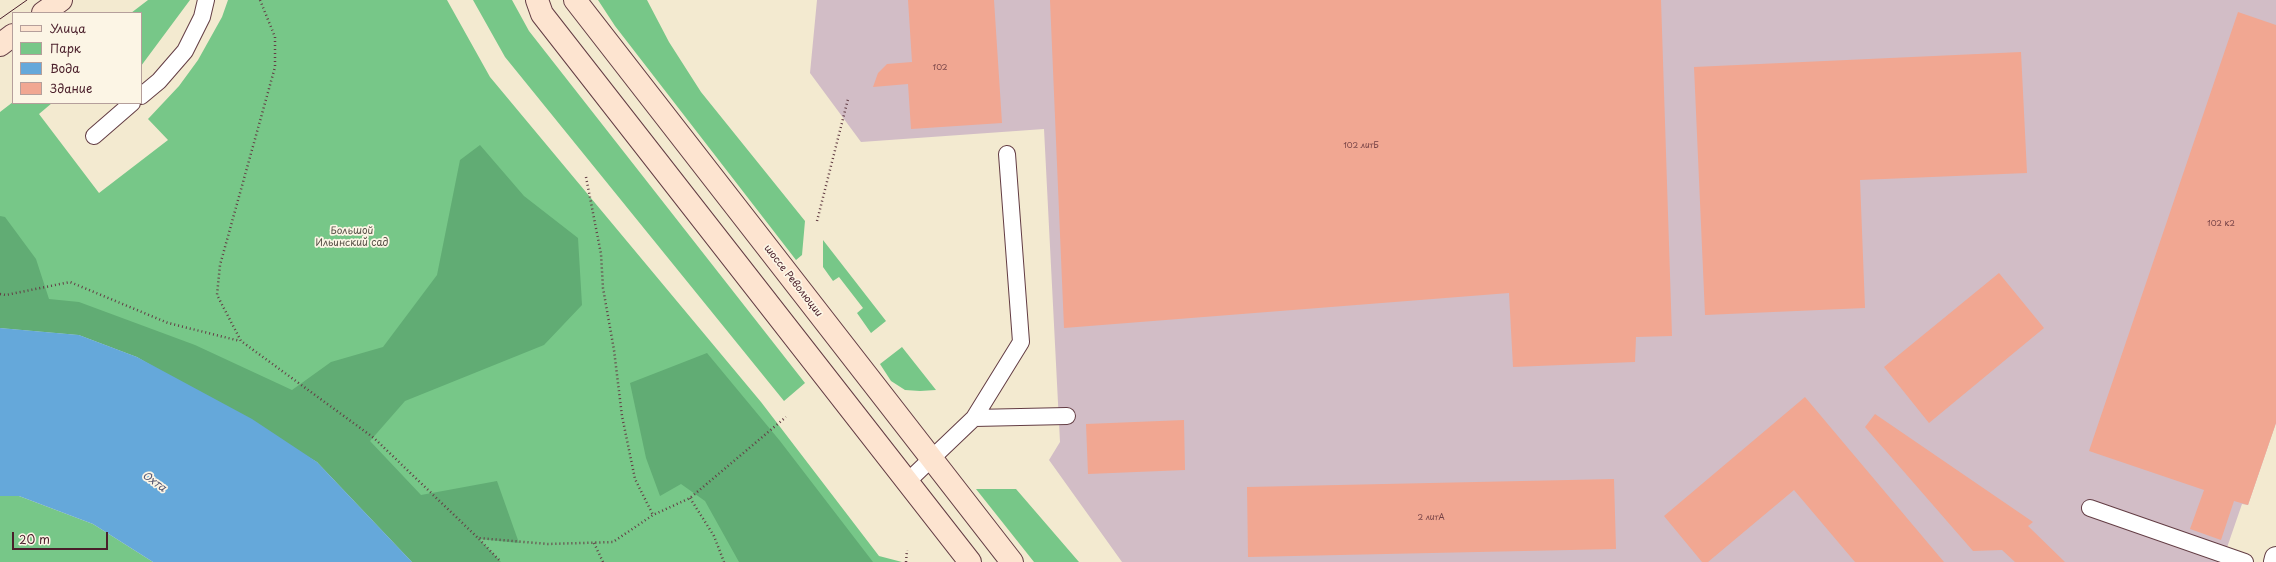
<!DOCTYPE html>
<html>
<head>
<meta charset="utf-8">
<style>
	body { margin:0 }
	#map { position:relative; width:2276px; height:562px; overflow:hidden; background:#f3ead0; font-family:"Playpen Sans",sans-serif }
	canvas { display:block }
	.legend { position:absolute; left:12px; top:12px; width:130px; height:92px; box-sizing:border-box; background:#fcf5e5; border:1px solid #b59f9b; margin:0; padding:5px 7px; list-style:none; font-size:12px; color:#4a1f2b }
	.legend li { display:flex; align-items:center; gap:8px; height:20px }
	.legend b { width:20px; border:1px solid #b59f9b }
	.scale { position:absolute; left:12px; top:532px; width:96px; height:18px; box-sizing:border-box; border:2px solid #4a1f2b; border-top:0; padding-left:5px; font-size:12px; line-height:14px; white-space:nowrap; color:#4a1f2b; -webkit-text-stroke:3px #fcf5e5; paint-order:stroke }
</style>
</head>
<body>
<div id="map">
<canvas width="2276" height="562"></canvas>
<ul class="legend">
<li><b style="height:5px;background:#fde4d0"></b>Улица</li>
<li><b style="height:11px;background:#77c788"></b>Парк</li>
<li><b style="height:11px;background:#65a8da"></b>Вода</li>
<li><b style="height:11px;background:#f1a792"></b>Здание</li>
</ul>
<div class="scale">20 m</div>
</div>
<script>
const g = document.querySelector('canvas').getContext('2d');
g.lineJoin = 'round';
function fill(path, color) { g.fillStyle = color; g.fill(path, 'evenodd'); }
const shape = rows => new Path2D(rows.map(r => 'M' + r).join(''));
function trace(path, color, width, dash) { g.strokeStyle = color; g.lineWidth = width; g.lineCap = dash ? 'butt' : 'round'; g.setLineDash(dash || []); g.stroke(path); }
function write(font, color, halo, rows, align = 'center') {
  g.font = font + ' "Playpen Sans",sans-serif'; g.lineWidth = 3.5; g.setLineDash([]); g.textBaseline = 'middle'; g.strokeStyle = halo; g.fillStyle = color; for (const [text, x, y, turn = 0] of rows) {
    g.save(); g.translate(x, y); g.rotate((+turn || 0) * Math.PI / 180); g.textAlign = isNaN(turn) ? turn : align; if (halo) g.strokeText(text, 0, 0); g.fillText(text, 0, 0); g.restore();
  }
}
fill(shape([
	[817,0,2276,0,2276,423,2248,505,2242,504,2222,562,1122,562,1049,460,1060,442,1044,129,861,142,810,73]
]), '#d2bdc6');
fill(shape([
	[148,0,190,0,141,66,141,13,131,13],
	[228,0,447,0,490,77,761,402,879,556,902,562,412,562,317,462,137,357,79,335,0,328,0,112,13,102,52,103,39,114,99,193,168,140,148,119,179,86,198,60,222,17],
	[473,0,512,0,529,31,805,383,784,401,505,57],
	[598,0,647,0,669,42,701,92,805,221,802,255,796,260,615,26],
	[823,240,886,321,871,333,857,313,863,308,839,277,833,281,823,267],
	[902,347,936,390,920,391,905,390,891,381,880,364],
	[976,489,1016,489,1079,562,1034,562],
	[0,496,19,496,93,524,153,562,0,562]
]), '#77c788');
fill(shape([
	[480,145,524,196,578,238,582,305,544,345,405,401,370,441,421,495,497,481,519,543,479,539,501,562,412,562,317,462,137,357,79,335,0,328,0,216,5,217,36,259,49,299,79,302,195,345,292,390,331,362,383,347,437,275,460,160],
	[707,353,780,441,873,562,739,562,705,501,681,484,660,496,646,458,630,383]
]), '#61ac74');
fill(shape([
	[0,328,79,335,137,357,252,419,317,462,412,562,153,562,93,524,19,496,0,496]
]), '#65a8da');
fill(shape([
	[908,0,994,0,1002,123,911,129,908,84,873,87,878,73,887,64,912,62],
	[1050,0,1661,0,1672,336,1636,337,1635,362,1513,367,1509,293,1064,328],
	[2238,12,2276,25,2276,423,2248,505,2234,501,2221,540,2190,529,2204,490,2089,451],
	[2021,52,2027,173,1860,180,1865,308,1705,315,1694,67],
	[1999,273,2044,328,1929,423,1884,367],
	[1805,397,1944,562,1855,562,1794,490,1708,562,1702,562,1664,516],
	[1875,414,2033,522,2028,526,2065,562,2015,562,2002,550,1973,551,1865,427],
	[1184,420,1185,470,1088,474,1086,424],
	[1614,479,1616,549,1248,557,1247,487]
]), '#f1a792');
const lane = shape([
	[141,96,159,81,185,51,202,17,206,0],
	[94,136,132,103],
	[974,418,1067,416],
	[907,482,974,418,1021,342,1007,154],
	[2090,508,2245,562]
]);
const street = shape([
	[2275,562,2276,558]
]);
const secondary = shape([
	[537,0,542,14,970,562],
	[575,0,1012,562],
	[43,13,61,0],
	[0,45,13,35]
]);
trace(lane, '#633d44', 18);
trace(street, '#633d44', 24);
trace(secondary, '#633d44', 24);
trace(shape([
	[260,0,275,37,275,67,220,265,217,295,241,341,374,438,478,538,548,544,613,542,653,515,690,498,786,417],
	[586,177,601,254,603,288,614,350,622,416,635,479,653,515],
	[817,221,848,99],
	[0,294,6,295,70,282,168,323,240,341],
	[690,498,714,536,724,562],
	[479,539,501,562],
	[594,543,603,562],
	[906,562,907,550]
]), '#633d44', 2.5, [1, 3]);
trace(lane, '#fff', 16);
trace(street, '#fff', 22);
trace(secondary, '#fde4d0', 22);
trace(shape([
	[0,19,27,0]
]), '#4a1f2b', 1);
write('8px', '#744145', null, [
	["102",940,68],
	["102 литБ",1361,146],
	["102 к2",2221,224],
	["2 литА",1431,518]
]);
write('10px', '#585147', '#fcf5e5', [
	["Большой",352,231],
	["Ильинский сад",352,243]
]);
write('10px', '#4a1f2b', '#fcf5e5', [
	["шоссе Революции",793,281,52]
]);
write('italic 11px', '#555671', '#fcf5e5', [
	["Охта",154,482,36]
]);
</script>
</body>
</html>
